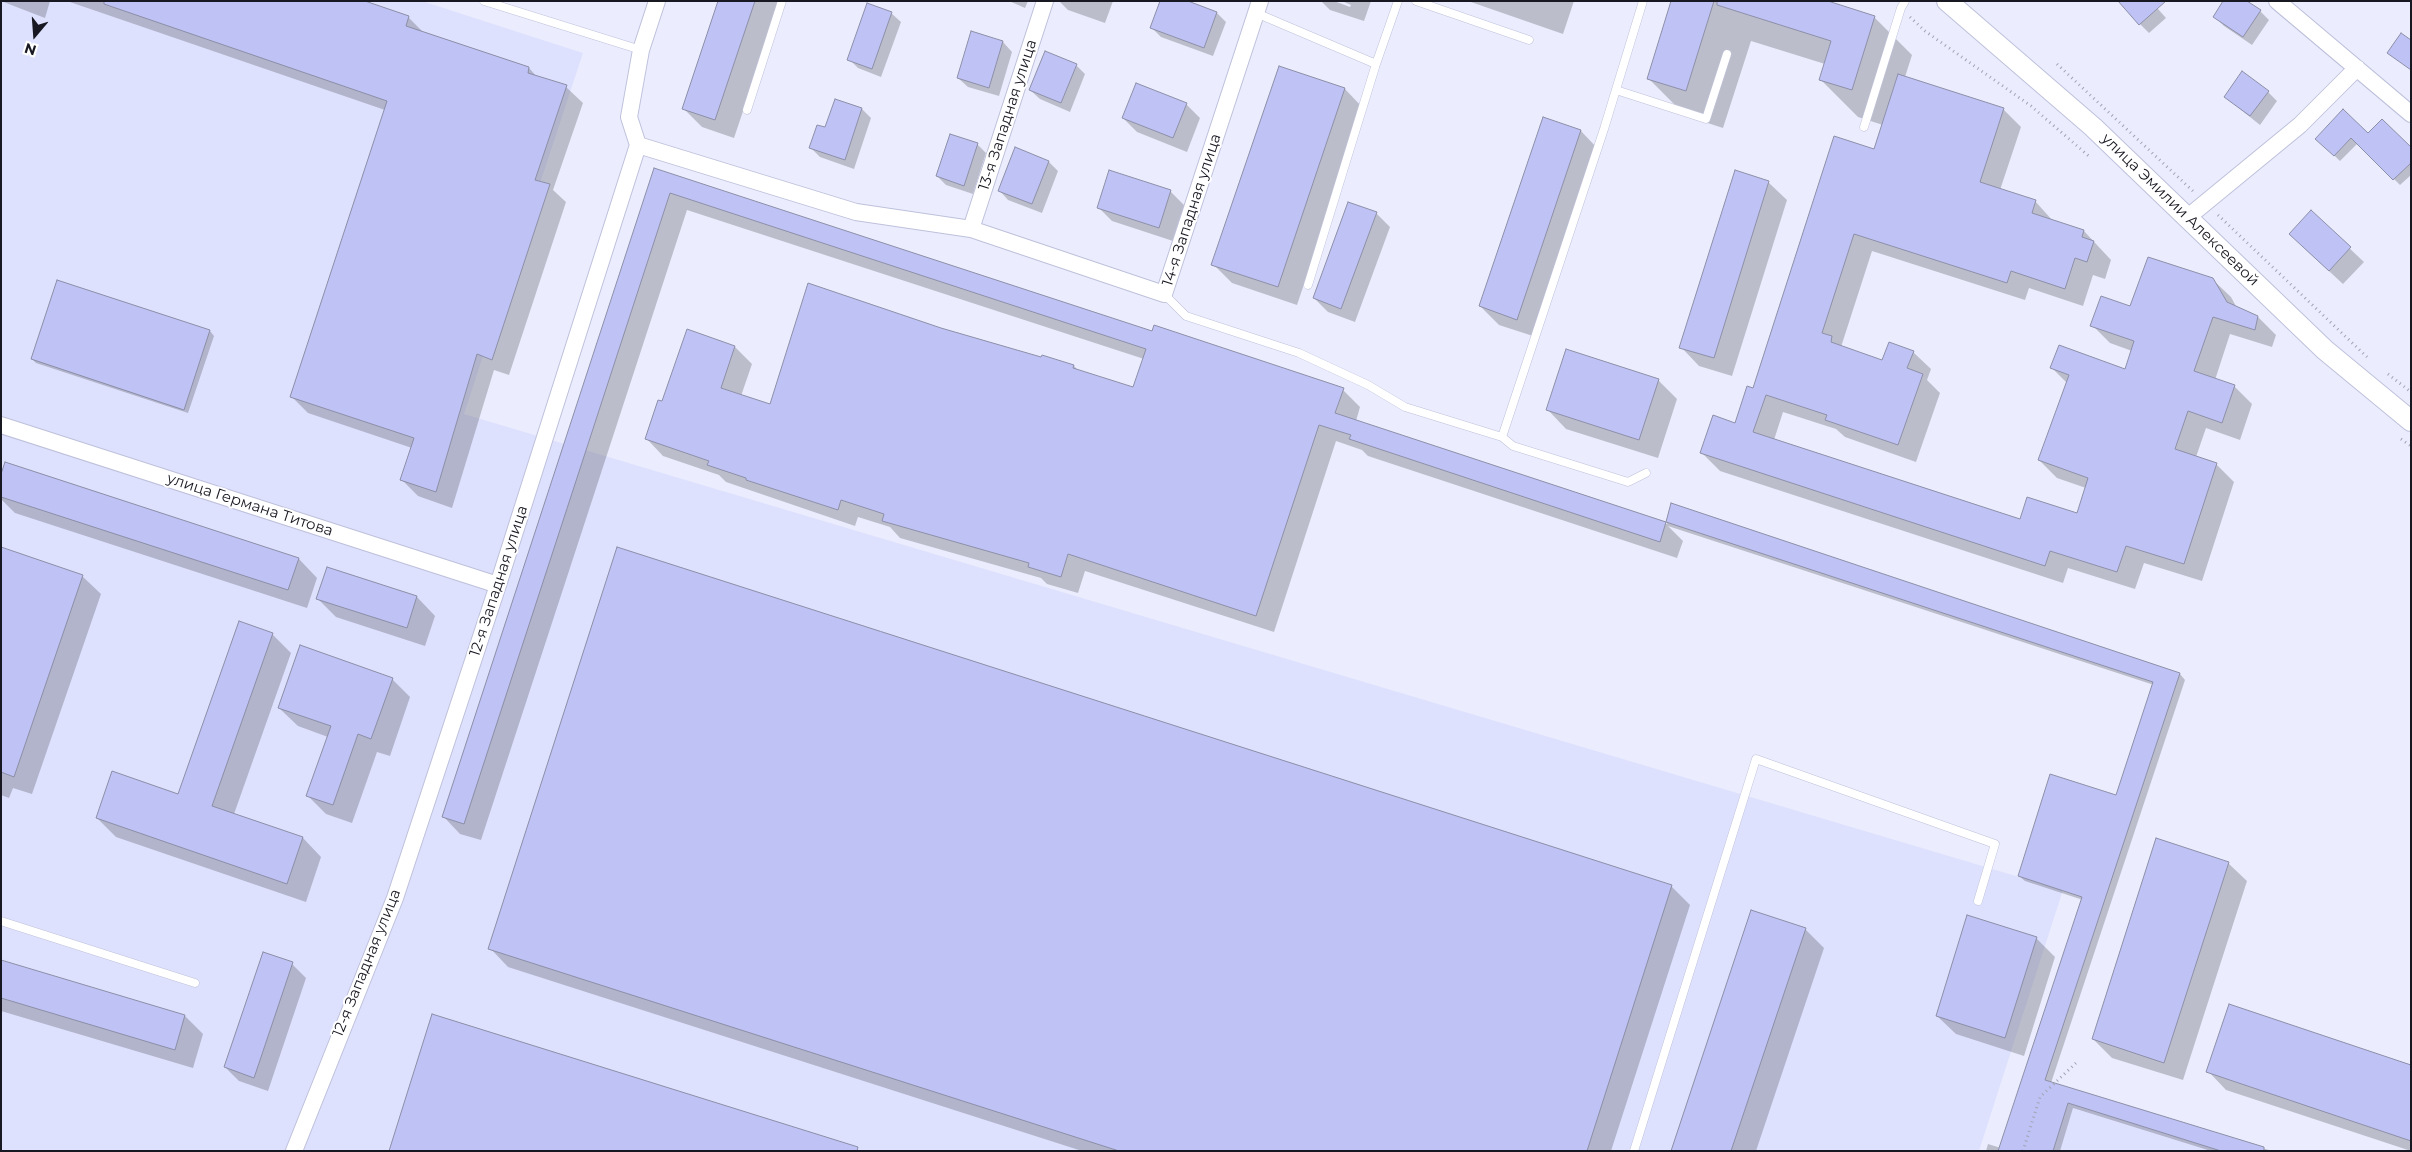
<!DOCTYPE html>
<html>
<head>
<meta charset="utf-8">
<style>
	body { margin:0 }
	#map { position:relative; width:2412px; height:1152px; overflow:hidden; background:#ebedfe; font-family:Montserrat,sans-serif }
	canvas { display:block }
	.frame { position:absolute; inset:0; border:2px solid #171821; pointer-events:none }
	.north { position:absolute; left:10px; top:10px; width:50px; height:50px; -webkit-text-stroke:4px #fff; paint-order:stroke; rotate:198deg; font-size:14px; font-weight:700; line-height:20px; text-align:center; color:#171821 }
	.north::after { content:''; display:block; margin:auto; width:18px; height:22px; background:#171821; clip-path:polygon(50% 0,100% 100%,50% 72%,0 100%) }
</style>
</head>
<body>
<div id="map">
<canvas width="2412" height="1152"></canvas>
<div class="frame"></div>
<div class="north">N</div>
</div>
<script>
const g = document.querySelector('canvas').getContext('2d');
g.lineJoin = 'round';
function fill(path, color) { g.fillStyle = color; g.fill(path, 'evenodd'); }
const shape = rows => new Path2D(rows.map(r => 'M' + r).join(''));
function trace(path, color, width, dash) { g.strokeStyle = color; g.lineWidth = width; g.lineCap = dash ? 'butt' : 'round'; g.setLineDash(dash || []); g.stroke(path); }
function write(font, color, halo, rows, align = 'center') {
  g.font = font + ' Montserrat,sans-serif'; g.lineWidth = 4; g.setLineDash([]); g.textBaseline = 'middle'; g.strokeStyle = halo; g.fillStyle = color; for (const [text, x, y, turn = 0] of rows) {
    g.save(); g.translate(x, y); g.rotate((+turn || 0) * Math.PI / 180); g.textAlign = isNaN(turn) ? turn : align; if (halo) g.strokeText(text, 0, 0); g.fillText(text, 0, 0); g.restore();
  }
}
fill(shape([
	[1,1,422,1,583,53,464,414,2063,890,1979,1151,1,1151],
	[2068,1103,2221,1151,2053,1151]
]), '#dee1fd');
fill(shape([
	[1,1,50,1,45,18],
	[67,1,361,1,409,18,425,34,529,68,537,77,566,87,583,103,553,190,566,202,509,375,494,370,452,508,418,496,401,479,412,448,308,413,291,396,385,110],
	[719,1,780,1,734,138,702,127,683,108],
	[1009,1,1028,1,1025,8],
	[1059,1,1113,1,1105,23,1068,10],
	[1185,1,1217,13,1226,22,1213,56,1161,37,1152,28],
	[1321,1,1334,1,1350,7,1351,5,1342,1,1371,1,1364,21,1330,10],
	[1468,1,1574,1,1563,34],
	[1673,1,1824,1,1874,17,1912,55,1905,77,2003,109,2021,127,2000,190,2035,201,2053,221,2084,231,2111,260,2105,279,2093,275,2083,306,2029,288,2025,300,1872,251,1841,347,1883,362,1913,352,1931,369,1927,380,1940,393,1916,462,1845,437,1836,429,1783,412,1774,440,2021,521,2078,515,2086,488,2057,478,2039,460,2067,383,2052,368,2126,370,2132,351,2110,343,2092,325,2131,308,2212,279,2231,297,2237,308,2258,317,2276,335,2272,347,2230,334,2215,380,2234,386,2252,404,2240,440,2206,428,2196,457,2216,464,2234,482,2202,581,2144,563,2135,589,2068,568,2063,583,1720,471,1702,453,1735,424,1875,150,1883,125,1858,117,1820,79,1825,64,1751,41,1723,128,1686,116,1648,78],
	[2151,1,2166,18,2149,33,2140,24],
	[2260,11,2269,20,2252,45,2224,26,2215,17],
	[891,13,901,22,881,77,858,68,849,59],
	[972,33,1003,42,1012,52,999,96,968,87,958,78],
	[1076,65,1085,74,1070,112,1040,99,1030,90],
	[1279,67,1345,89,1363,108,1297,305,1232,283,1213,264],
	[2268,92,2277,101,2260,125,2225,97],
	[835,100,862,109,871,118,854,169,820,157,811,148,826,129],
	[1186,104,1200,118,1187,152,1137,132,1123,118],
	[1544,119,1581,131,1599,150,1536,337,1499,325,1480,306],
	[2368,134,2411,148,2411,175,2400,185,2358,143,2340,161,2317,139],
	[977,144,986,153,973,194,946,185,937,176],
	[1016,149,1049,162,1058,171,1042,213,1008,200,999,190],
	[654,170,1153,333,1343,390,1360,407,1356,421,1667,524,1672,505,2180,674,2185,680,2051,1083,2272,1151,2211,1151,2073,1108,2060,1151,1986,1151,1988,1144,2001,1148,2083,900,2025,881,2019,876,2117,797,2154,685,1668,526,1683,541,1677,558,1368,456,1362,450,1336,441,1274,632,1085,571,1078,593,1047,584,1041,578,900,538,890,527,858,517,855,526,726,482,719,475,663,456,646,438,663,403,688,331,735,347,752,364,741,396,771,405,940,330,1042,358,1042,356,1074,366,1080,372,1134,388,1144,359,687,210,481,840,460,834,443,816],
	[1110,172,1171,192,1185,206,1173,241,1112,221,1098,207],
	[1768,182,1787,200,1732,376,1699,366,1681,347],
	[2311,212,2364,262,2343,284,2304,248],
	[1376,213,1390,227,1355,322,1328,312,1314,298],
	[58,281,210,331,214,336,188,413,36,363,32,359],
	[1658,380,1677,399,1658,458,1566,429,1548,410],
	[6,464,299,559,317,578,307,608,15,513,1,499,1,478],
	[1,548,82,576,101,594,32,794,13,788,9,798,1,795],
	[417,597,435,616,425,646,336,617,317,598],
	[272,634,291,653,234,814,303,838,321,857,306,902,116,837,97,818,179,796],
	[392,679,410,697,390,756,377,752,352,823,326,814,308,796,328,737,298,726,279,708],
	[2228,863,2247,881,2183,1080,2112,1058,2093,1039],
	[1671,886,1690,905,1611,1151,1082,1151,508,967,490,948],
	[1805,929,1824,948,1756,1151,1672,1151],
	[2036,938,2055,957,2024,1056,1956,1034,1937,1016],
	[1,961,185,1016,203,1034,193,1068,1,1011],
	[292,964,306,978,268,1091,239,1081,225,1067],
	[2411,1066,2411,1151,2226,1090,2208,1071]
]), '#0003');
const building = shape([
	[104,1,365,1,409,16,406,26,529,67,528,73,567,85,535,180,550,184,492,360,477,354,436,492,400,480,414,438,290,397,387,101,104,4,104,1],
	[718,1,755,1,715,120,682,109,718,1],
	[1160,1,1188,1,1217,12,1204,48,1150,28,1160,1],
	[1671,1,1714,1,1686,91,1647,79,1671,1],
	[1717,1,1828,1,1875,16,1852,90,1819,80,1831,41,1717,5,1717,1],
	[2118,1,2166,1,2139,25,2118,1],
	[2223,1,2247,1,2261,10,2243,37,2213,17,2223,1],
	[867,3,892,12,872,69,847,60,867,3],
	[971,31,1003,41,989,88,957,78,971,31],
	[2401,33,2411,40,2411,70,2387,53,2401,33],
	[1045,51,1077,64,1061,103,1029,90,1045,51],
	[1279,66,1345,88,1278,287,1211,265,1279,66],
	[2242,71,2269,91,2250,116,2224,97,2242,71],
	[1898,74,2004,108,1980,182,2036,200,2032,213,2084,230,2082,237,2094,241,2087,262,2075,258,2065,289,2011,271,2007,283,1854,234,1822,333,1832,336,1831,342,1882,360,1889,342,1914,351,1907,368,1923,374,1898,445,1825,420,1827,415,1766,395,1753,432,2020,519,2027,497,2077,513,2088,478,2038,460,2069,375,2050,368,2059,345,2125,369,2134,341,2090,326,2101,296,2130,306,2148,257,2213,278,2227,302,2258,316,2255,330,2213,317,2194,371,2235,385,2222,423,2188,411,2175,449,2217,463,2184,564,2126,546,2117,572,2050,551,2045,566,1700,453,1713,415,1735,423,1747,386,1753,388,1834,136,1874,149,1898,74],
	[1136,83,1187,103,1173,138,1122,118,1136,83],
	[835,99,862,108,845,160,809,148,817,125,825,127,835,99],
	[2343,109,2368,133,2382,119,2411,147,2411,163,2393,180,2351,138,2334,156,2315,139,2343,109],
	[1543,117,1581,130,1517,320,1479,306,1543,117],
	[950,134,978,143,964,186,936,176,950,134],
	[1015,147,1049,161,1032,204,998,191,1015,147],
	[654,168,1152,331,1154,325,1344,388,1335,413,1666,522,1660,542,1349,439,1351,435,1319,425,1256,616,1068,554,1061,577,1028,567,1029,563,882,521,884,514,841,500,838,510,746,480,746,478,707,465,709,461,645,439,658,400,662,401,687,329,735,346,721,388,770,404,808,283,941,328,1041,357,1042,355,1074,365,1073,368,1133,387,1146,349,670,193,464,824,442,817,654,168],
	[1109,170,1171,190,1159,228,1097,208,1109,170],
	[1735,170,1769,181,1714,358,1679,348,1735,170],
	[1348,202,1377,212,1341,309,1313,298,1348,202],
	[2311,210,2351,247,2329,271,2289,234,2311,210],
	[57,280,210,330,184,410,31,359,57,280],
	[1566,349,1659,379,1639,440,1546,410,1566,349],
	[5,462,299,558,288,590,1,497,1,474,5,462],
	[1671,503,2180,673,2045,1080,2264,1147,2264,1151,2221,1151,2068,1103,2053,1151,1998,1151,2082,897,2018,876,2050,774,2116,795,2153,682,1666,522,1671,503],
	[1,547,83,575,14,777,1,772,1,547],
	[617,547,1672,885,1587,1151,1119,1151,488,949,617,547],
	[327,567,417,596,407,628,316,599,327,567],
	[239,621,273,633,212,806,303,837,287,884,96,818,112,771,178,794,239,621],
	[300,645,393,678,371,739,358,734,333,805,306,796,331,726,278,708,300,645],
	[2156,838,2229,862,2164,1063,2092,1039,2156,838],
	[1751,910,1806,928,1731,1151,1671,1151,1751,910],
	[1967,915,2037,937,2005,1038,1936,1016,1967,915],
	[263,952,293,962,254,1078,224,1067,263,952],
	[1,960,185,1015,175,1050,1,998,1,960],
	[2229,1004,2411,1065,2411,1141,2206,1072,2229,1004],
	[432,1014,858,1147,857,1151,389,1151,432,1014]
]);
fill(building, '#bec2f4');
trace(building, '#8d8fa8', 1);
const service = shape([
	[484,1,641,50],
	[1416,1,1529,40],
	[1643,1,1604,129,1502,437,1513,446,1628,482,1646,473],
	[1256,13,1376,64,1398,1],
	[1616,90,1706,119,1727,54],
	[747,110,782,1],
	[1864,127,1901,8,1905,1],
	[1308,285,1376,64],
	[1164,294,1186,316,1299,353,1368,385,1405,407,1502,437],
	[1,921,195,983],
	[1634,1151,1756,759,1995,844,1978,901]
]);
const minor = shape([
	[2277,1,2411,114],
	[638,145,856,212,971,229,1164,294,1260,1],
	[2188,217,2300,125,2357,68],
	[971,229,1045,1],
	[1,425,498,585],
	[294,1151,395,898,498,585,638,145,629,117,641,50,657,1]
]);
const tertiary = shape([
	[1947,1,2093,127,2325,350,2411,421]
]);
trace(service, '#bec1db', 9);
trace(minor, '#bec1db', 18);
trace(tertiary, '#bec1db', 22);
trace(shape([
	[1910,17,1925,31,2031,106,2091,158],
	[2057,64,2194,192],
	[2218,215,2367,357],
	[2388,374,2411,392],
	[2401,439,2411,446],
	[2023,1151,2040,1097,2076,1063]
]), '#a2a4b2', 3, [1, 4]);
trace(service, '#fff', 8);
trace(minor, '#fff', 16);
trace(tertiary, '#fff', 20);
write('15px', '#171821', '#fff', [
	["13-я Западная улица",1008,115,-72],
	["14-я Западная улица",1192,210,-72],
	["улица Эмилии Алексеевой",2180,210,44],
	["улица Германа Титова",250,505,18],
	["12-я Западная улица",499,581,-72],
	["12-я Западная улица",367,963,-68]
]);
</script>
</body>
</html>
